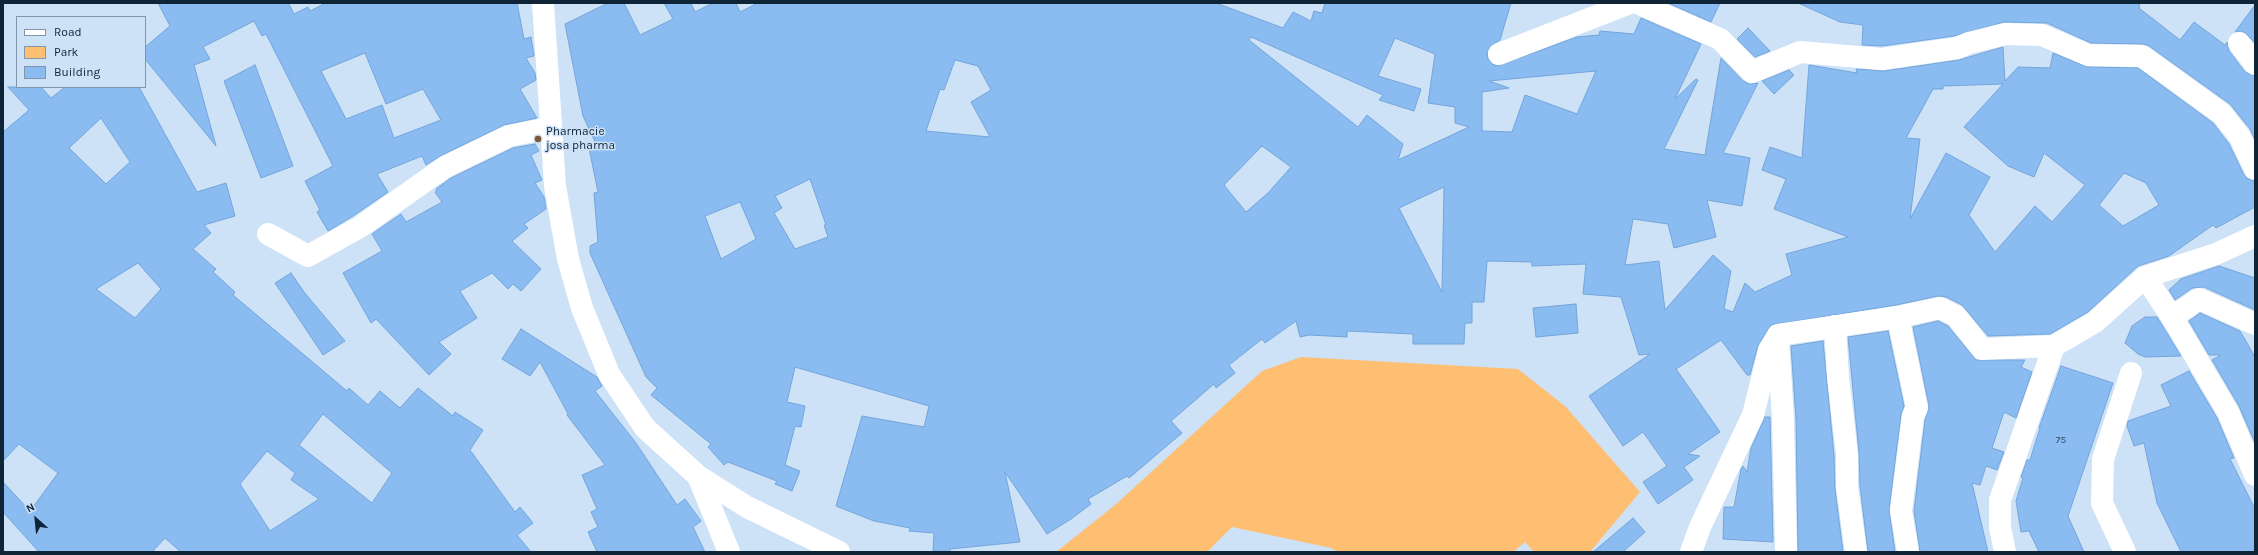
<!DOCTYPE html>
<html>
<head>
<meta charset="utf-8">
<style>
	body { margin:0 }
	#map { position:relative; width:2258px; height:555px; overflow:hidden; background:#cde1f7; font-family:Karla,sans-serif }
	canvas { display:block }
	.frame { position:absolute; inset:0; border:4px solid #102438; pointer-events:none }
	.legend { position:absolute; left:16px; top:16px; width:130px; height:72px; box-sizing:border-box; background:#cde1f7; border:1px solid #8195ab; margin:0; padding:5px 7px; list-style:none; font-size:12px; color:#102438 }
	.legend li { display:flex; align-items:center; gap:8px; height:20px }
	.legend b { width:20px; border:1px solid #8195ab }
	.north { position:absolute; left:16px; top:499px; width:40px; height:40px; -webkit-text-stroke:3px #cde1f7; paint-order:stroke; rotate:333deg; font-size:11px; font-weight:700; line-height:16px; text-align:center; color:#102438 }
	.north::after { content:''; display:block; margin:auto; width:14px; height:18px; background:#102438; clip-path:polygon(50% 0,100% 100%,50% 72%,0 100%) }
</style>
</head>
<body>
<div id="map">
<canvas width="2258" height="555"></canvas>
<div class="frame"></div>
<ul class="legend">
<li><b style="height:5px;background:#fff"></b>Road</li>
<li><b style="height:11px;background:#febf72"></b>Park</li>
<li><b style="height:11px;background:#8abcf2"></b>Building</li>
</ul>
<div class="north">N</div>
</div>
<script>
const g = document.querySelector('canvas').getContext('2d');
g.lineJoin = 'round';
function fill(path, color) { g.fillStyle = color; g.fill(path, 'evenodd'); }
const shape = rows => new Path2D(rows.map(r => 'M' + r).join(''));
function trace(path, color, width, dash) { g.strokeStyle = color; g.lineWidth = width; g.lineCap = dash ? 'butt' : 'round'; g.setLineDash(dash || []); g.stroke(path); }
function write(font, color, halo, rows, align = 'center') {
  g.font = font + ' Karla,sans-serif'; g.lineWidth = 3; g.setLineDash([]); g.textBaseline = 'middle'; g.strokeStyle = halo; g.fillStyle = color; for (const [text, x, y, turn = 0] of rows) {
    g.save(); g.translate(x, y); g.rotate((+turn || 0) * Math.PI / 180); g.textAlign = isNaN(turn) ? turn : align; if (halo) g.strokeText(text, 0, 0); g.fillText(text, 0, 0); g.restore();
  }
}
fill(shape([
	[1301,357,1518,369,1565,406,1640,492,1590,552,1534,552,1525,542,1513,552,1338,552,1331,548,1232,527,1207,552,1056,552,1115,505,1262,371]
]), '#febf72');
const building = shape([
	[158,3,292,3,289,4,294,14,308,7,310,11,326,3,517,3,524,39,531,37,534,56,526,58,535,73,536,80,520,89,537,118,504,125,440,156,426,165,422,156,377,174,388,192,353,216,328,231,317,212,320,210,305,181,333,166,266,34,262,36,254,21,203,47,210,59,194,65,216,146,145,59,145,47,170,26,158,3],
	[365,53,386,104,423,89,441,120,394,138,382,105,346,119,321,71,365,53],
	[608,3,624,3,640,35,673,19,664,3,691,3,695,12,713,3,736,3,740,12,758,3,1216,3,1283,28,1293,12,1311,21,1314,11,1322,13,1325,3,1511,3,1500,40,1490,46,1487,52,1488,59,1492,64,1497,66,1577,37,1599,35,1600,31,1634,34,1641,18,1701,44,1675,99,1696,79,1698,80,1664,149,1705,155,1721,58,1743,81,1750,84,1758,83,1723,153,1750,158,1742,206,1707,200,1716,237,1674,248,1668,224,1633,219,1625,265,1659,261,1665,310,1713,255,1731,271,1724,309,1733,312,1745,283,1755,292,1792,275,1786,254,1848,237,1774,209,1786,179,1762,170,1770,147,1802,158,1809,65,1857,73,1856,69,1884,71,1959,60,2003,47,2005,81,2018,67,2050,68,2053,53,2087,67,2138,68,2213,123,2229,144,2244,175,2248,179,2255,181,2255,207,2216,228,2213,225,2169,256,2138,266,2088,312,2050,334,1988,336,1962,305,1946,297,1938,296,1896,305,1771,325,1758,345,1750,375,1747,375,1721,340,1676,369,1720,432,1688,454,1700,456,1684,467,1693,480,1658,504,1643,482,1667,466,1643,432,1623,446,1589,396,1650,354,1639,355,1621,297,1583,294,1586,264,1532,266,1532,262,1487,261,1484,302,1472,302,1472,323,1465,323,1464,344,1413,344,1413,334,1347,331,1347,337,1309,335,1300,337,1296,321,1265,343,1262,339,1229,365,1235,373,1216,388,1214,384,1171,421,1182,433,1129,478,1127,476,1088,499,1091,504,1071,519,1047,534,1005,472,1020,542,950,549,950,552,933,551,934,533,909,531,910,528,874,521,836,506,862,416,924,427,929,406,795,367,787,402,805,406,801,427,795,426,785,465,800,471,792,491,775,484,777,481,728,462,724,465,708,447,711,444,651,395,657,388,646,377,590,253,590,246,598,242,594,193,598,192,589,148,596,144,583,116,565,24,608,3],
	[1251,37,1383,95,1379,100,1414,111,1421,89,1378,76,1395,38,1435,54,1428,103,1455,107,1455,123,1469,127,1398,160,1403,144,1367,115,1358,127,1249,40,1251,37],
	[955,60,978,66,991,90,971,102,990,137,926,131,940,89,944,90,955,60],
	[1596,71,1577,114,1525,95,1512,132,1482,131,1482,92,1509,88,1489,81,1596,71],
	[2003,84,1964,127,2008,166,2034,177,2044,153,2085,185,2052,222,2035,206,1995,252,1969,215,1990,177,1946,153,1910,219,1920,139,1906,138,1933,89,1943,89,1943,86,2003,84],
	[1262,146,1291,167,1268,193,1246,212,1224,185,1262,146],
	[2124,173,2146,183,2159,205,2123,226,2099,205,2124,173],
	[810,179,826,225,824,225,828,237,795,249,774,213,782,208,775,196,810,179],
	[1444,187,1442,292,1399,208,1444,187],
	[740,202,756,239,721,259,705,216,740,202],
	[1668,3,1720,3,1711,22,1668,3],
	[1798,3,2140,3,2139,8,2180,40,2194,22,2225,45,2227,42,2229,51,2245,72,2255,76,2255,140,2250,129,2230,104,2149,46,2143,44,2091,43,2047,23,2005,22,1954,36,1882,46,1862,45,1863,25,1840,22,1798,3],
	[2255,5,2255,43,2244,32,2235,32,2255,5],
	[1748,28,1770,51,1755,57,1737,39,1748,28],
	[255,65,293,166,261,178,224,81,255,65],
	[1789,70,1794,75,1774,94,1762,81,1789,70],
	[8,87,41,87,51,98,65,87,139,87,197,192,226,183,235,216,204,225,211,233,193,249,216,269,213,272,235,292,233,295,347,391,349,388,368,405,380,391,400,408,418,388,453,416,455,412,483,430,470,450,515,512,520,507,533,523,517,535,531,552,181,552,165,538,152,552,39,552,3,512,3,482,30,511,58,473,19,444,3,461,3,132,29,110,8,87],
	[101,118,130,162,106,184,69,148,101,118],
	[138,263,161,289,135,318,96,289,138,263],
	[323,414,392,473,372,503,299,445,323,414],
	[267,451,295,473,291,480,319,499,270,531,240,484,267,451],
	[535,144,539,151,531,155,542,180,535,183,544,197,546,209,524,224,528,228,512,241,541,269,521,291,513,284,508,289,492,273,460,291,477,318,439,342,451,354,429,375,376,319,371,323,343,273,382,251,372,234,401,214,406,222,442,202,435,192,437,191,436,189,451,178,513,148,535,144],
	[2219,266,2255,278,2255,310,2204,287,2192,288,2175,300,2169,290,2181,279,2219,266],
	[291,273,304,292,345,341,323,355,275,283,291,273],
	[1576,304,1578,333,1536,337,1533,308,1576,304],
	[2200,313,2240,331,2255,357,2255,443,2239,406,2212,360,2221,355,2209,355,2189,321,2200,313],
	[2145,317,2157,317,2181,356,2145,357,2138,354,2125,343,2132,326,2145,317],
	[1938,321,1948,326,1976,360,2025,360,2021,367,2032,372,2016,418,2004,412,1992,448,2004,452,1997,470,1986,466,1980,485,1972,483,1988,552,1920,552,1914,511,1925,420,1929,406,1913,327,1938,321],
	[521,329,597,377,602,386,595,391,636,443,677,505,685,499,701,521,693,527,705,552,597,552,588,532,598,527,591,512,597,509,582,475,605,465,567,415,568,414,540,362,530,376,502,359,521,329],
	[1888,331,1904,406,1901,414,1889,509,1895,552,1868,552,1860,486,1859,453,1848,337,1888,331],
	[1823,341,1834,455,1835,489,1843,552,1798,552,1796,419,1791,346,1823,341],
	[2061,366,2113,383,2068,516,2084,552,2039,552,2029,531,2021,532,2016,501,2023,478,2021,477,2027,460,2030,460,2040,428,2039,428,2061,366],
	[2189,371,2217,418,2234,458,2230,459,2255,509,2255,552,2181,552,2157,503,2144,443,2134,446,2127,426,2128,421,2171,406,2161,385,2189,371],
	[1765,417,1770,417,1773,542,1723,539,1724,507,1734,507,1741,469,1743,466,1747,472,1751,448,1765,417],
	[1633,518,1645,532,1623,552,1593,552,1633,518]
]);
fill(building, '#8abcf2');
trace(building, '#73a5d9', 1);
trace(shape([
	[543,3,555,186,568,259,582,308,609,374,645,428,698,476,747,507,839,552],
	[1637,3,1720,39,1752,72,1800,52,1882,59,1957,48,1969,43,2005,34,2042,35,2088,55,2142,56,2222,114,2240,137,2255,169],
	[2239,43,2255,64],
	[1499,54,1630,3],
	[268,234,308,256,360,227,445,167,509,136,549,128],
	[2145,277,2172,317,2228,412,2255,475],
	[1898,317,1917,408,1913,416,1901,511,1908,552],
	[2172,317,2199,299,2255,324],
	[1835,326,1838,377,1847,454,1847,487,1856,552],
	[1778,340,1783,419,1786,549],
	[698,476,729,552],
	[1691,552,1700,527,1753,415,1769,351,1778,335,1898,317,1940,308,1956,316,1982,349,2054,346,2095,322,2145,277,2216,254,2255,236],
	[2005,552,2000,527,2000,500,2054,346],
	[2125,552,2102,503,2103,459,2131,373]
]), '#fff', 22);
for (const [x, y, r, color] of [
	[538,139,4,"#7b5a31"]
]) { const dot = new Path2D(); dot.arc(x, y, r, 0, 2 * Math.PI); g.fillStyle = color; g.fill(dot); trace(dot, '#cde1f7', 1.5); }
write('10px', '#2e4a66', null, [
	["75",2061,440]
]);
write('12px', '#102438', '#cde1f7', [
	["Pharmacie",546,132],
	["josa pharma",546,146]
], 'left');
</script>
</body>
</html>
